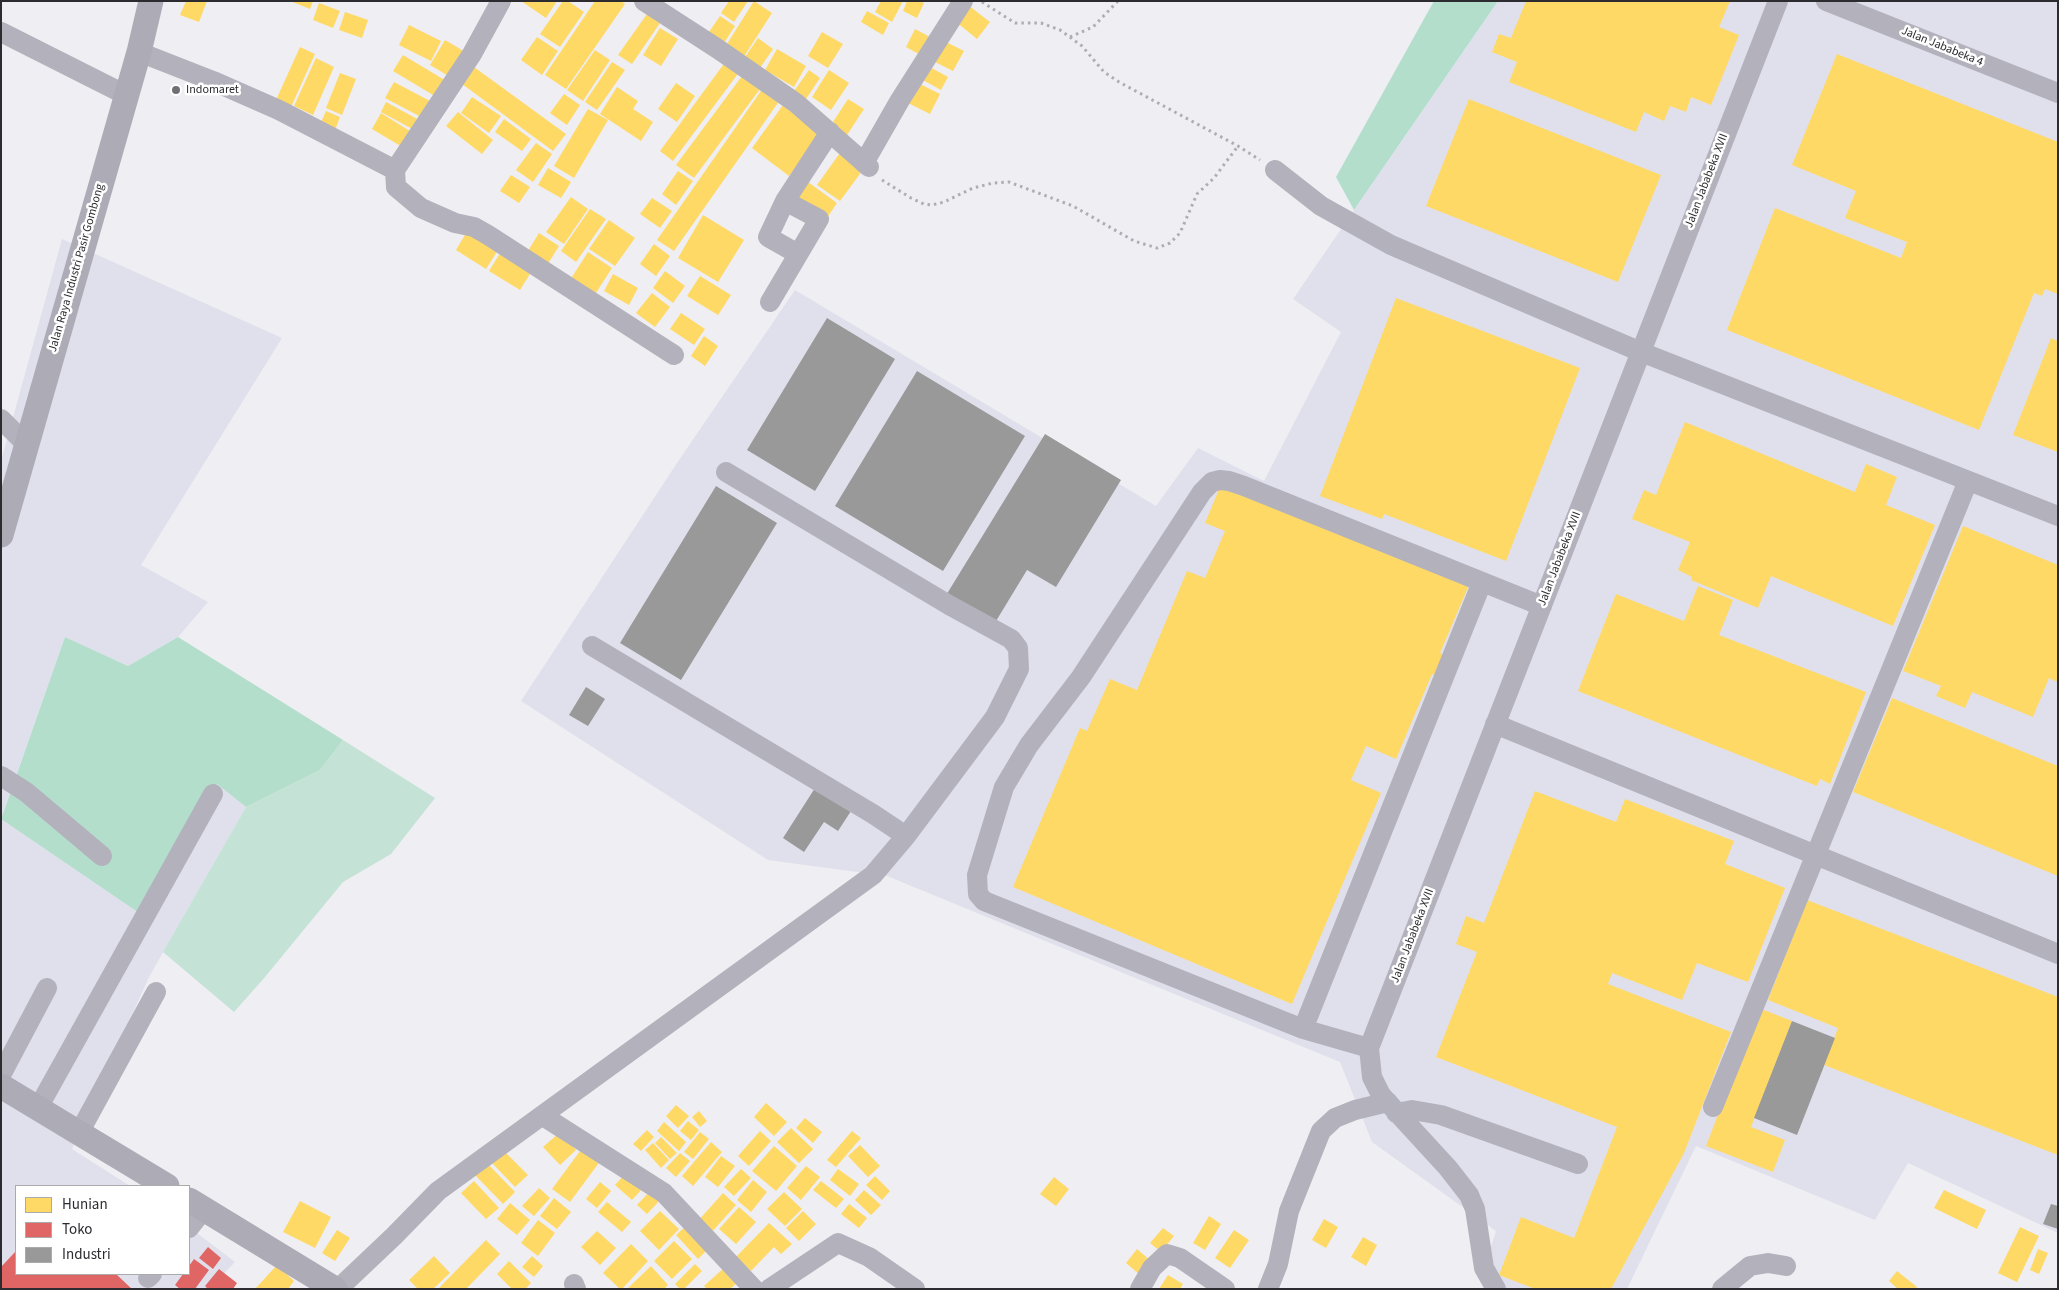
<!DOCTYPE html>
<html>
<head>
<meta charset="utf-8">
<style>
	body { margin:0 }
	#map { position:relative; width:2059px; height:1290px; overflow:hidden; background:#eeeef3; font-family:"Source Sans 3",sans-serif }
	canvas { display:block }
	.frame { position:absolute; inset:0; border:2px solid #2c2c30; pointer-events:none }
	.legend { position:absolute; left:15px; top:1185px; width:175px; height:90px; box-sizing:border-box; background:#fff; border:1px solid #ababac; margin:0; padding:6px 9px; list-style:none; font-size:15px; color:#2c2c30 }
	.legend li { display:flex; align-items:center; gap:10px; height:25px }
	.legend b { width:25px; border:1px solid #ababac }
</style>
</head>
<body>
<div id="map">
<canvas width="2059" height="1290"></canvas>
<div class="frame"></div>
<ul class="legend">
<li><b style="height:14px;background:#ffd966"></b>Hunian</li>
<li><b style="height:14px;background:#e06666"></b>Toko</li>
<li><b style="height:14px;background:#999"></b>Industri</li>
</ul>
</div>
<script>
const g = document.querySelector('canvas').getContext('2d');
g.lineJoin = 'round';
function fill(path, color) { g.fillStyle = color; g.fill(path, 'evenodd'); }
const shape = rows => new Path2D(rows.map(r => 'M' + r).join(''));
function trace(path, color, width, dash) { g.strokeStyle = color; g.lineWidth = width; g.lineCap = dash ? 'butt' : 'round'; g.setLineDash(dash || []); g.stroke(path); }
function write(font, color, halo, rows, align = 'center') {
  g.font = font + ' "Source Sans 3",sans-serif'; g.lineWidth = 5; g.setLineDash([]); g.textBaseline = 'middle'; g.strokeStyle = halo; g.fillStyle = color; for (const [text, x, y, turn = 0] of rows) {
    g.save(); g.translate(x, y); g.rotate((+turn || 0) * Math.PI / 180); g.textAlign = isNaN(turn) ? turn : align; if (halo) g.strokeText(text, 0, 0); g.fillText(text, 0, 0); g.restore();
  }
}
fill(shape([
	[1498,1,2058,1,2058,1233,1908,1163,1875,1220,1696,1146,1627,1289,1493,1289,1484,1268,1496,1231,1372,1142,1340,1062,887,876,768,860,521,701,677,463,795,290,1156,506,1198,448,1264,481,1341,332,1293,299],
	[62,239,282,338,141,565,208,602,178,637,128,666,65,637,1,818,1,461],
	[217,784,246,807,149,977,72,1149,130,1186,16,1186,16,1274,189,1274,189,1227,235,1262,209,1289,1,1289,1,819,139,913]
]), '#e0e0ec');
fill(shape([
	[343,740,435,798,391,854,343,882,265,977,234,1012,163,952,246,807,320,770]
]), '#c4e2d5');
fill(shape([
	[1434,1,1498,1,1354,210,1336,177],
	[65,637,128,666,178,637,343,740,320,770,246,807,217,784,139,913,1,819]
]), '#b3decc');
fill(shape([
	[186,1,207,1,199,22,180,15],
	[290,1,313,1,310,9],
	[521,1,557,1,546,18],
	[563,1,568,1,584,12,560,47,540,34],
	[595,1,621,1,625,4,566,89,545,75],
	[729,1,748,1,734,22,721,13],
	[754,1,772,13,743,58,725,47],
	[881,1,903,1,892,22,875,12],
	[907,1,919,1,924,3,917,18,903,11],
	[1526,1,1730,1,1719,27,1739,35,1711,105,1691,97,1686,112,1670,106,1664,121,1644,112,1636,132,1509,82,1517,62,1492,52,1499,34,1511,38],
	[319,3,340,11,333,28,313,20],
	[968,5,990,22,977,39,955,21],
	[867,11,889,23,883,35,861,22],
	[345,12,368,20,362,38,339,30],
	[647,14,660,23,632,64,618,55],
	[720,16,735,26,724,43,709,32],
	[409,25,441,41,431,61,399,45],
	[660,28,678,39,661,66,643,55],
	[915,29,932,38,922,56,906,47],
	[822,32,843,44,828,68,808,56],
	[537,37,558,51,542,75,521,60],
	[758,38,773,49,760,68,745,57],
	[445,40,467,53,452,78,430,65],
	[946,42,964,51,953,71,935,62],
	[300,47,315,54,291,107,276,100],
	[777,49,806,66,794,87,765,70],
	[595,50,610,60,583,101,567,90],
	[1837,54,2058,142,2058,294,2045,289,2042,296,2034,293,1979,430,1727,330,1775,208,1901,258,1907,242,1845,218,1856,191,1792,165],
	[403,55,448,82,438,98,393,71],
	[316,58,334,67,313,115,294,106],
	[726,61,740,71,673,161,660,151],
	[612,62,625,70,597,110,585,102],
	[928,66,948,77,941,90,921,79],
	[474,67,566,134,553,151,462,84],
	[809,70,820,78,804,102,792,94],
	[829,70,849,83,831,110,812,97],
	[340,73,356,79,342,115,326,108],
	[742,76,760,89,694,178,676,165],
	[394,82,430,101,421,117,385,98],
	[916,82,940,94,930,114,906,102],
	[676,83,695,96,677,122,658,109],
	[617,87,638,101,633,109,653,122,641,141,600,114],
	[763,88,780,100,674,251,657,240],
	[564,94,580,105,567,125,550,113],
	[472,97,501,116,489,133,461,113],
	[848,99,864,109,847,135,831,125],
	[1469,99,1661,175,1618,282,1426,206],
	[386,102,421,121,416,131,381,112],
	[783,105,821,133,789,176,752,148],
	[588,109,608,120,574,178,554,166],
	[326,111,340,117,334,133,319,127],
	[458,112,493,140,482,154,446,126],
	[381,113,413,133,404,148,372,129],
	[504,119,531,139,522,151,495,132],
	[536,143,552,154,533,182,516,170],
	[842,150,865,167,840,201,817,185],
	[548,168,571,182,561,198,538,185],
	[678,171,693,181,676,205,662,194],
	[511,175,530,187,519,203,500,191],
	[808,182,837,203,827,218,797,197],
	[571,197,588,209,564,244,546,232],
	[652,198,672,211,660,228,640,214],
	[590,209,606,219,576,262,561,251],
	[703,215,744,240,718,282,678,258],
	[609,220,635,238,615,266,589,249],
	[469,228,500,247,486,269,456,250],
	[539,233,559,246,546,267,526,254],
	[654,244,670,256,656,276,640,264],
	[502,250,533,269,520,290,489,271],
	[588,252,612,268,594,296,570,280],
	[665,271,685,286,673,303,653,288],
	[613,274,638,288,629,305,604,291],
	[700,276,731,295,718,315,687,296],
	[652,293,670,307,655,327,636,313],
	[1396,298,1580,368,1506,561,1384,514,1382,519,1320,496],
	[681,313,705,329,694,345,670,329],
	[704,336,718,346,705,366,691,356],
	[2051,338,2058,341,2058,452,2013,435],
	[1685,422,1855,492,1866,464,1897,477,1886,505,1935,525,1893,626,1771,576,1758,608,1691,580,1692,577,1678,570,1690,542,1632,519,1644,490,1656,495],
	[1222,482,1469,585,1440,653,1449,657,1441,678,1432,674,1396,759,1366,746,1351,780,1381,793,1292,1004,1013,887,1080,728,1087,731,1110,679,1137,690,1187,571,1205,578,1225,531,1205,523],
	[1963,526,2058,565,2058,682,2049,678,2033,717,1972,692,1965,708,1936,696,1941,686,1903,671],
	[1698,586,1733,600,1719,635,1866,692,1830,784,1820,779,1817,786,1578,691,1616,594,1684,621],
	[1892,698,2058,766,2058,876,1853,792],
	[1535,791,1616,822,1625,799,1734,841,1725,864,1785,888,1748,982,1697,963,1682,1000,1612,973,1608,984,1731,1032,1684,1153,1611,1289,1535,1289,1499,1275,1521,1217,1574,1238,1617,1127,1436,1057,1477,952,1456,944,1466,916,1484,923],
	[1807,900,2058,997,2058,1155,1824,1065,1838,1028,1768,1000],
	[1759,1008,1792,1021,1751,1127,1785,1140,1773,1172,1706,1146],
	[766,1103,787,1122,774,1136,754,1117],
	[676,1105,689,1116,678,1128,666,1116],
	[699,1111,707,1121,700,1127,692,1117],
	[805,1118,822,1132,813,1143,796,1128],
	[688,1121,699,1130,691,1140,680,1131],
	[664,1122,686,1142,679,1151,657,1131],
	[791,1128,813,1149,799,1163,777,1142],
	[647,1130,654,1137,641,1151,633,1144],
	[760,1131,771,1141,749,1166,738,1156],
	[852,1131,861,1138,836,1167,827,1160],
	[560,1132,576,1150,560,1165,543,1147],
	[700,1132,709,1139,693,1159,684,1152],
	[661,1137,677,1153,670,1159,655,1143],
	[711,1142,722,1152,693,1186,682,1176],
	[653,1143,669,1160,661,1168,645,1150],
	[860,1145,880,1166,868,1177,848,1156],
	[774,1146,797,1166,776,1191,752,1171],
	[583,1147,601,1160,570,1202,552,1189],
	[504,1151,528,1175,515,1187,492,1163],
	[680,1153,690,1161,676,1177,666,1168],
	[721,1156,735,1166,718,1187,705,1177],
	[487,1163,515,1192,503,1204,475,1175],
	[806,1166,820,1177,801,1200,787,1188],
	[741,1169,751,1178,734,1196,724,1187],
	[838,1169,859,1184,850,1196,830,1180],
	[626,1173,643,1188,632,1200,615,1185],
	[875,1176,890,1191,882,1200,866,1185],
	[1054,1177,1069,1189,1056,1206,1040,1194],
	[753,1180,767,1192,751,1212,737,1200],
	[474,1181,499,1208,486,1219,461,1193],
	[821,1181,844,1199,836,1208,813,1190],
	[600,1182,611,1191,597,1208,586,1199],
	[539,1188,550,1198,534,1216,522,1206],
	[653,1188,663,1197,647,1214,637,1205],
	[864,1190,881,1205,871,1215,855,1200],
	[1944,1190,1986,1210,1977,1229,1934,1208],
	[784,1192,802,1209,785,1226,767,1209],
	[723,1193,736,1205,710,1234,697,1222],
	[554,1198,571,1212,557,1229,540,1216],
	[300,1201,331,1217,315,1248,283,1232],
	[607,1202,631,1222,622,1232,598,1212],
	[510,1203,530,1220,517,1235,497,1219],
	[849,1204,867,1218,859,1228,841,1214],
	[739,1207,756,1222,736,1244,719,1229],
	[660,1211,679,1229,659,1250,640,1231],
	[803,1211,816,1224,799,1241,786,1228],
	[1209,1216,1221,1224,1205,1250,1193,1243],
	[1324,1219,1338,1227,1326,1248,1312,1240],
	[538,1220,555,1233,538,1256,521,1243],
	[769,1223,792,1244,781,1254,774,1247,751,1271,736,1257],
	[687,1225,709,1248,698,1259,676,1235],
	[2020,1227,2039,1236,2017,1282,1998,1273],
	[1163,1228,1174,1236,1161,1252,1150,1243],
	[337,1230,350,1238,335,1261,322,1253],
	[1234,1230,1249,1240,1230,1268,1215,1258],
	[597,1231,616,1248,600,1265,581,1247],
	[1363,1237,1377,1245,1366,1266,1351,1257],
	[486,1240,500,1254,466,1289,438,1289],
	[674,1241,692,1259,672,1279,654,1261],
	[631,1244,648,1261,622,1289,620,1289,603,1273],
	[1137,1249,1151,1261,1140,1275,1126,1263],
	[2038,1249,2048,1253,2039,1274,2030,1270],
	[434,1256,450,1273,433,1289,418,1289,409,1280],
	[532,1256,543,1266,534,1277,522,1267],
	[509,1261,531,1283,525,1289,512,1289,497,1274],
	[695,1264,702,1271,684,1289,680,1289,675,1284],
	[277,1265,294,1281,288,1289,255,1289],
	[651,1266,668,1285,664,1289,627,1289],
	[725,1267,738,1282,730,1289,707,1289,704,1286],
	[1897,1271,1917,1287,1915,1289,1898,1289,1889,1281],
	[1168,1275,1183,1284,1180,1289,1159,1289]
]), '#ffd966');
fill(shape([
	[208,1247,221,1258,213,1269,199,1258],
	[16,1251,16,1274,116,1274,132,1289,1,1289,1,1267],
	[194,1259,209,1270,195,1289,180,1289,175,1285,183,1274,189,1274,189,1266],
	[219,1269,237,1283,233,1289,208,1289,205,1286]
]), '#e06666');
fill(shape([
	[827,318,895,359,815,491,747,450],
	[917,371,1025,436,943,571,835,506],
	[1045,434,1121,480,1056,587,1027,570,993,626,945,597],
	[716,486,777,523,681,680,620,643],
	[586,687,605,699,588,726,569,715],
	[815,788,851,811,838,831,824,822,804,852,783,838],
	[1792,1021,1835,1038,1797,1135,1754,1118],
	[2051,1204,2058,1206,2058,1229,2043,1224]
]), '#999');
trace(shape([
	[982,2,1015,23,1041,23,1060,30,1082,46,1104,72,1119,82,1238,146,1260,160],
	[1070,37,1093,27,1118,1],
	[882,180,911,198,924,204,932,205,944,202,973,188,993,183,1009,182,1073,206,1134,241,1157,248,1170,243,1180,233,1197,194,1214,178,1238,146]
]), '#adadb3', 3, [2.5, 4]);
trace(shape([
	[501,1,472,54,395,170,396,187,421,208,455,223,474,227,488,235,674,355],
	[644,1,718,49,796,103,869,167],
	[1826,1,2058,93],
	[1,32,126,95],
	[139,52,213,81,279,110,395,170],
	[864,163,900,100,963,1],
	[1275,170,1321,206,1391,245,1641,352,2058,516],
	[785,201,768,237,798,254],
	[770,302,819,219,785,201,830,132],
	[1,419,27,445],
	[726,472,949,605,1011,639,1018,648,1019,669,995,717,906,836],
	[1495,724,2058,954],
	[1,776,26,792,102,856],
	[1303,1029,1482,582],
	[1369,1048,1303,1029,984,901,978,894,977,875,1004,787,1029,745,1081,677,1202,492,1212,482,1220,480,1229,481,1244,486,1542,606],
	[1,1075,47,988],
	[1713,1107,1968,481],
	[38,1108,213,794],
	[1396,1113,1412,1110,1441,1115,1578,1164],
	[543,1116,664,1193,754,1289],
	[79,1133,156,992],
	[189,1228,204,1209],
	[148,1278,152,1274],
	[574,1284,576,1289],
	[338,1289,394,1236,438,1191,873,875,906,836,873,814,592,646],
	[769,1289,838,1243,869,1257,915,1289],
	[1140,1289,1152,1268,1167,1254,1180,1258,1225,1289],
	[1268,1289,1278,1264,1289,1211,1321,1131,1335,1118,1355,1110,1388,1102],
	[1496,1289,1484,1268,1475,1209,1469,1195,1448,1168,1381,1095,1372,1077,1369,1048,1778,1],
	[1722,1289,1750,1266,1768,1263,1786,1266]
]), '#b3b2bc', 20);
trace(shape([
	[1,535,139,52,151,1],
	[1,1086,167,1186],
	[189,1200,335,1289]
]), '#adacb6', 25);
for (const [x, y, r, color] of [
	[176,90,5,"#707074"]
]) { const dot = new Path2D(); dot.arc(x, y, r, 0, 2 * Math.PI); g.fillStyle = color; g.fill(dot); trace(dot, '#fff', 2); }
write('12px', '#2c2c30', '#fff', [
	["Jalan Jababeka 4",1942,47,22],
	["Jalan Jababeka XVII",1707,181,-69],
	["Jalan Raya Industri Pasir Gombong",77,268,-74],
	["Jalan Jababeka XVII",1560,559,-69],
	["Jalan Jababeka XVII",1413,936,-69]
]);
write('12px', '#2c2c30', '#fff', [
	["Indomaret",186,90]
], 'left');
</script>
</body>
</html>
